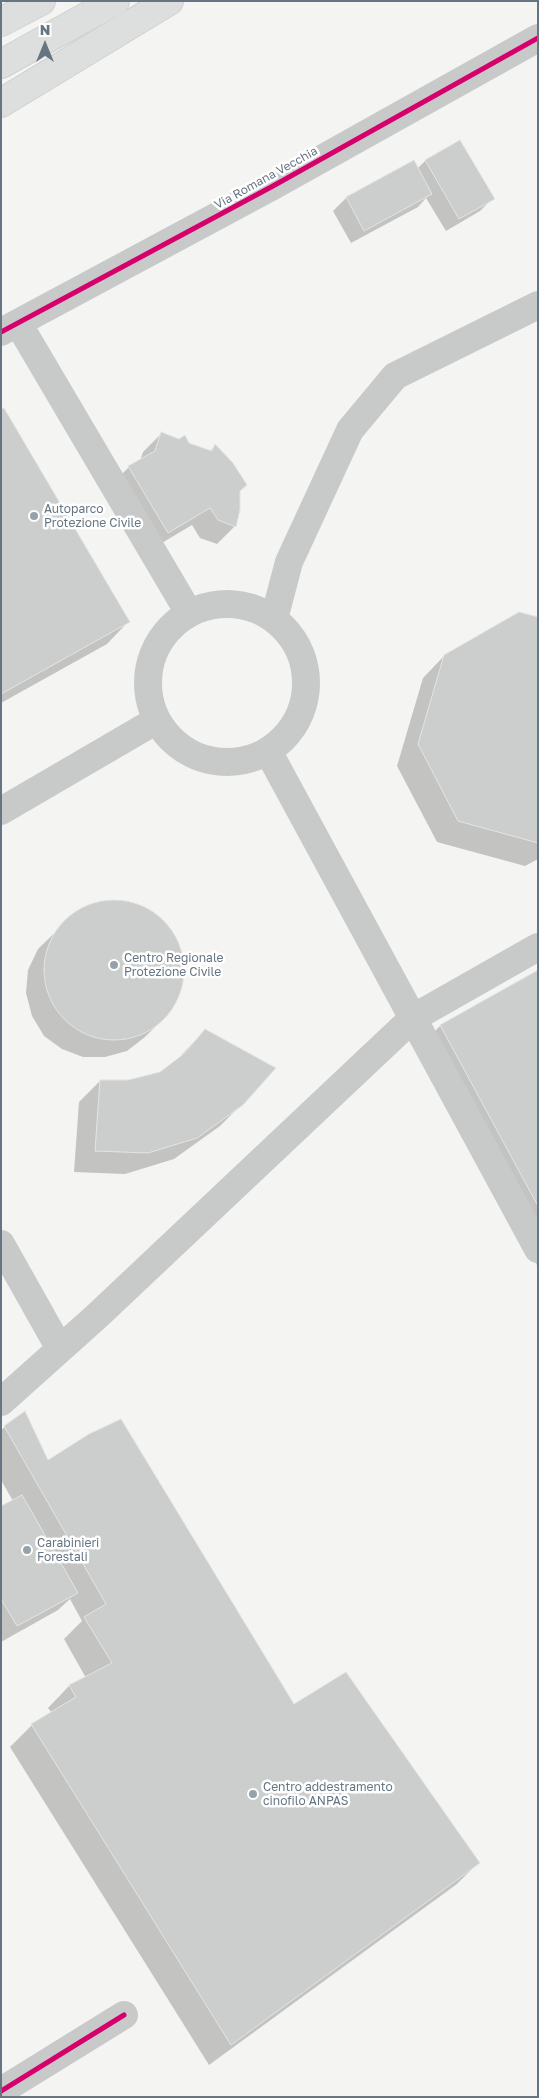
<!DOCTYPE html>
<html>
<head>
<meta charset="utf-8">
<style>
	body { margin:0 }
	#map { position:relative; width:539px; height:2098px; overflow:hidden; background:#f4f4f2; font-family:"Golos Text",sans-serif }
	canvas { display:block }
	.frame { position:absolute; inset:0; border:2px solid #657582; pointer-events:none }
	.north { position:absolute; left:20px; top:20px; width:50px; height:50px; -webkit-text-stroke:4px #fff; paint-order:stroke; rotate:0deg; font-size:14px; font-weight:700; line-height:20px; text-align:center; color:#657582 }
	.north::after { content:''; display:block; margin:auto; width:18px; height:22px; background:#657582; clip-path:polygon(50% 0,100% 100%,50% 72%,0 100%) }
</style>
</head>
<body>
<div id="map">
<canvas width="539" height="2098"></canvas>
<div class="frame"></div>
<div class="north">N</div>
</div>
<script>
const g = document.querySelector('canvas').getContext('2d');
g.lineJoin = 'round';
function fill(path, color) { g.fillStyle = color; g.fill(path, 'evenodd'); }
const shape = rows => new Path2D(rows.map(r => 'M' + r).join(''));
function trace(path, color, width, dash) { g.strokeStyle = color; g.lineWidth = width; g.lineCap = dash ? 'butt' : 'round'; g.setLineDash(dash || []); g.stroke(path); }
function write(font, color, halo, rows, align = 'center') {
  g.font = font + ' "Golos Text",sans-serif'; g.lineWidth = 5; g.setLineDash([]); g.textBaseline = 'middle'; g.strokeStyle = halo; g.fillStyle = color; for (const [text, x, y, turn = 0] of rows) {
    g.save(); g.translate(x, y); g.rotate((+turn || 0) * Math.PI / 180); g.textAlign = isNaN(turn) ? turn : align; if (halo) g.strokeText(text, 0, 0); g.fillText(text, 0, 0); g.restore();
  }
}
fill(shape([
	[459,141,493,198,480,211,446,231,426,198,418,207,351,243,333,211,346,198,413,162,417,169,425,161],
	[1,411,128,622,107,644,1,703],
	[161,434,209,452,215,446,235,526,217,544,200,538,192,525,150,550,111,485,129,467,140,461,143,452],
	[538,618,538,859,525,866,437,842,397,766,423,678,444,656],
	[118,901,140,906,160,918,174,936,182,957,182,979,176,1000,163,1019,145,1037,127,1051,105,1057,83,1057,62,1049,44,1036,32,1016,26,993,28,970,38,949,74,914,95,904],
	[538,972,538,1267,419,1047,440,1026],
	[205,1030,242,1104,220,1126,174,1159,125,1174,74,1172,79,1102,100,1081,129,1081,160,1073,176,1061],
	[5,1427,48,1462,294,1706,478,1863,457,1884,209,2065,10,1747,32,1725,52,1713,48,1708,69,1686,86,1678,64,1639,82,1621,70,1599,58,1610,1,1642,1,1508,13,1501,1,1480,1,1430]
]), '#0003');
const building = shape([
	[460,140,495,199,459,219,425,160,460,140],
	[414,160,432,194,364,231,346,197,414,160],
	[4,408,130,622,1,694,1,409,4,408],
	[161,432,179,439,185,435,189,443,212,451,215,444,233,463,247,485,240,491,240,510,236,527,218,520,210,508,168,533,128,466,155,451,161,432],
	[519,612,538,617,538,843,458,821,418,744,444,655,519,612],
	'44 970a70 70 0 1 1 140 0a70 70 0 1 1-140 0Z',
	[538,970,538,1206,440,1025,538,970],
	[205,1029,276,1068,243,1105,197,1138,148,1153,95,1151,100,1080,128,1080,160,1072,185,1053,205,1029],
	[25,1411,48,1460,89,1434,121,1419,294,1704,346,1672,480,1863,231,2045,31,1724,76,1697,69,1685,112,1663,84,1617,106,1604,4,1426,25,1411],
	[22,1495,78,1593,17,1626,1,1599,1,1506,22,1495]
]);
fill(building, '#cccece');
trace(building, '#e3e3e2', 1);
const highway = shape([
	[1,22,41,1],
	[1,64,115,1],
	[1,103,169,1]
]);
trace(highway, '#d0d1d1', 30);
trace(shape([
	[18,323,189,613],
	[1,332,273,186,538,38],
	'148 683a79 79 0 1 1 158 0a79 79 0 1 1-158 0Z',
	[274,619,289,562,350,430,395,376,538,305],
	[268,751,538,1249],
	[1,811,157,720],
	[1,1244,60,1349],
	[1,1402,97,1316,413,1018,538,947],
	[1,2091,124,2015]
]), '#c8caca', 28);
trace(highway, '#dddede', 28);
trace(shape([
	[1,332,273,186,538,38],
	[1,2091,124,2015]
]), '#d6006c', 5);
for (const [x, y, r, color] of [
	[34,516,5,"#97a1a9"],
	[114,965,5,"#97a1a9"],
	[27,1550,5,"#97a1a9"],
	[253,1794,5,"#97a1a9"]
]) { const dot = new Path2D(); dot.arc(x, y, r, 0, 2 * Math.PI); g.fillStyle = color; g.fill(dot); trace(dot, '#fff', 2); }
write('12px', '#657582', '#fff', [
	["Via Romana Vecchia",266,178,-29]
]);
write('12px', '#657582', '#fff', [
	["Autoparco",44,509],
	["Protezione Civile",44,523],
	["Centro Regionale",124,958],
	["Protezione Civile",124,972],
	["Carabinieri",37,1543],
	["Forestali",37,1557],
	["Centro addestramento",263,1787],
	["cinofilo ANPAS",263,1801]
], 'left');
</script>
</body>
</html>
